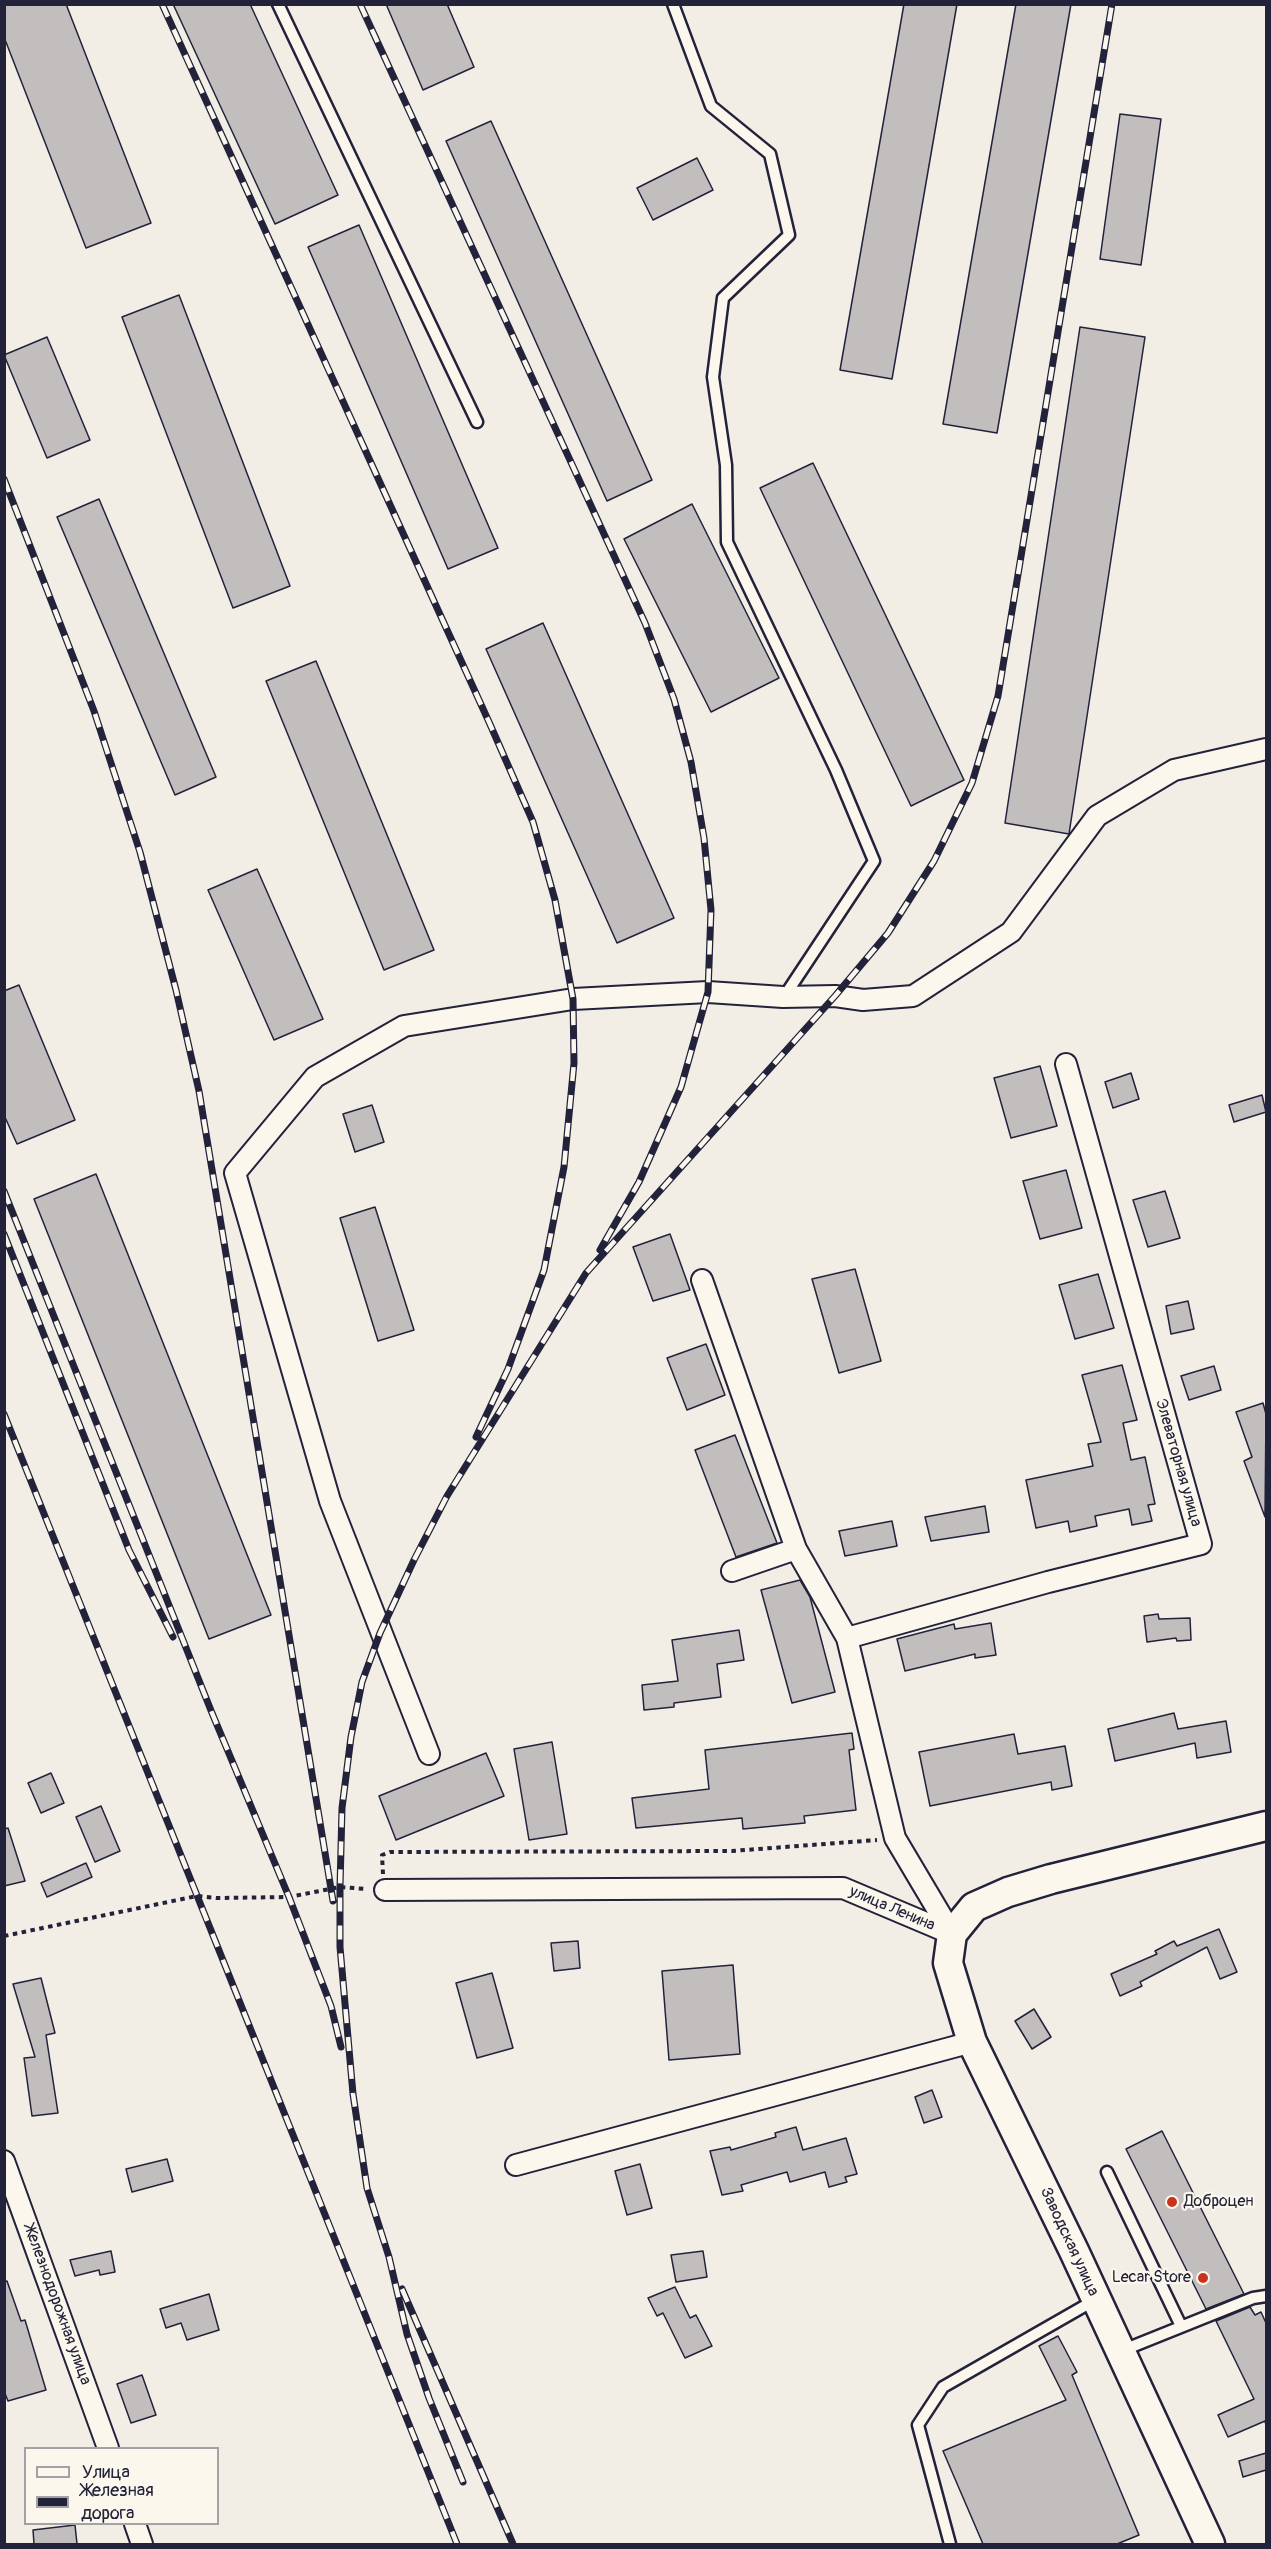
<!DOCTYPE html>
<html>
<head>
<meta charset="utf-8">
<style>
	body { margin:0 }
	#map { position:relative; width:1271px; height:2549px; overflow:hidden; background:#f2eee5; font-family:Pangolin,sans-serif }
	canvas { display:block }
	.frame { position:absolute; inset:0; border:6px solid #22223b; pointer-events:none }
	.legend { position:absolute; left:24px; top:2447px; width:195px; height:78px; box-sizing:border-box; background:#fbf7ec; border:2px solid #a4a2a5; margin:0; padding:8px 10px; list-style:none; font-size:18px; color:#22223b }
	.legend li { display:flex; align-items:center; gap:12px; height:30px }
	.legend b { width:30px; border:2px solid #a4a2a5 }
</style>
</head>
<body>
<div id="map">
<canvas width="1271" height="2549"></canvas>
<div class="frame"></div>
<ul class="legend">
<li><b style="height:8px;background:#fbf7ec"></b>Улица</li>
<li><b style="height:8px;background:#22223b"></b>Железная дорога</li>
</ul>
</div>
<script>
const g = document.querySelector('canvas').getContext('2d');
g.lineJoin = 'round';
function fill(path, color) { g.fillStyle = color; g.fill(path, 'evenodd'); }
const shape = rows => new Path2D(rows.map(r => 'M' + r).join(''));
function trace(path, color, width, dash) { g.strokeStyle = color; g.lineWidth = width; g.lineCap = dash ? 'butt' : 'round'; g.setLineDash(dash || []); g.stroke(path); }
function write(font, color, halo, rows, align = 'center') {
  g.font = font + ' Pangolin,sans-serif'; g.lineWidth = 4.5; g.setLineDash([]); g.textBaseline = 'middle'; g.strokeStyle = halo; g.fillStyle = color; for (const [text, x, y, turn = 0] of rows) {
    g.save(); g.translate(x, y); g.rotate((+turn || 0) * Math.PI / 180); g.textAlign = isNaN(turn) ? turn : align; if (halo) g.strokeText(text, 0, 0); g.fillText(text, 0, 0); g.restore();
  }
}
const building = shape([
	[4,4,66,4,151,223,86,248,4,37,4,4],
	[173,4,250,4,338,195,275,224,173,4],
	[386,4,447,4,474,67,423,90,386,4],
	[904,4,957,4,892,379,840,370,904,4],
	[1016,4,1071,4,997,433,943,424,1016,4],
	[1120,114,1161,119,1141,265,1100,259,1120,114],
	[491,121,652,480,607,501,446,141,491,121],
	[697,158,713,190,653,220,637,188,697,158],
	[359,225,498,548,448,569,308,247,359,225],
	[179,295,290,586,233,608,122,317,179,295],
	[1080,327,1145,337,1069,834,1005,823,1080,327],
	[47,337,90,440,47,458,4,355,47,337],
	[813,463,964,780,911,806,760,488,813,463],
	[99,499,216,777,175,795,57,517,99,499],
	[692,504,779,678,711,712,624,539,692,504],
	[543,623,674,918,617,943,486,649,543,623],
	[316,661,434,950,384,970,266,681,316,661],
	[257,869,323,1019,274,1040,208,890,257,869],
	[19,985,75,1120,17,1144,4,1115,4,991,19,985],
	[1040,1066,1057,1126,1011,1138,994,1078,1040,1066],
	[1131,1073,1139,1099,1113,1108,1105,1082,1131,1073],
	[1262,1095,1266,1112,1234,1122,1229,1105,1262,1095],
	[372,1105,384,1142,355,1152,343,1114,372,1105],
	[1066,1170,1082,1228,1040,1239,1023,1181,1066,1170],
	[96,1174,271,1615,209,1639,34,1199,96,1174],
	[1165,1191,1180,1238,1148,1247,1133,1200,1165,1191],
	[375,1207,414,1330,378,1341,340,1218,375,1207],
	[670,1234,690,1290,653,1301,633,1247,670,1234],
	[855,1269,881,1361,839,1373,812,1279,855,1269],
	[1098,1274,1114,1328,1075,1339,1059,1285,1098,1274],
	[1188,1301,1194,1329,1171,1334,1166,1306,1188,1301],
	[706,1344,725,1395,687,1410,667,1358,706,1344],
	[1122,1365,1137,1420,1123,1423,1131,1460,1145,1457,1155,1504,1148,1505,1152,1521,1132,1525,1129,1509,1095,1516,1097,1526,1070,1532,1068,1521,1036,1528,1026,1480,1093,1466,1088,1444,1101,1442,1082,1375,1122,1365],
	[1214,1366,1221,1390,1189,1400,1181,1376,1214,1366],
	[1263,1403,1266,1414,1265,1517,1244,1461,1252,1457,1236,1412,1263,1403],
	[735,1435,777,1543,736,1557,695,1450,735,1435],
	[985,1506,989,1532,931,1541,925,1517,985,1506],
	[892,1521,897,1546,845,1556,839,1531,892,1521],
	[800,1580,810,1597,835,1692,792,1703,761,1590,800,1580],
	[1158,1614,1159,1619,1190,1618,1191,1640,1177,1641,1176,1638,1147,1642,1144,1616,1158,1614],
	[991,1623,996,1655,975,1658,975,1654,905,1671,897,1639,954,1624,955,1629,991,1623],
	[739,1630,744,1660,717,1664,721,1697,674,1703,674,1707,644,1710,642,1685,678,1681,672,1640,739,1630],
	[1174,1713,1178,1729,1226,1721,1231,1752,1197,1758,1195,1743,1115,1761,1108,1729,1174,1713],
	[852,1733,854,1749,849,1750,856,1810,804,1816,805,1823,743,1829,742,1818,636,1828,632,1798,709,1789,705,1750,852,1733],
	[1014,1734,1018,1754,1065,1746,1072,1786,1052,1790,1051,1782,930,1806,919,1752,1014,1734],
	[552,1742,567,1834,529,1840,514,1749,552,1742],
	[486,1753,504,1796,396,1840,379,1796,486,1753],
	[51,1773,64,1803,41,1813,28,1783,51,1773],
	[101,1806,120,1851,95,1862,76,1817,101,1806],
	[8,1828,25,1881,4,1886,4,1829,8,1828],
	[86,1863,92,1877,47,1897,41,1883,86,1863],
	[1219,1929,1237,1972,1220,1979,1207,1947,1140,1982,1142,1986,1120,1996,1111,1974,1157,1954,1155,1951,1174,1941,1177,1946,1219,1929],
	[578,1941,580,1968,554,1971,551,1943,578,1941],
	[733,1965,740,2054,669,2060,662,1971,733,1965],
	[492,1973,513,2048,477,2058,456,1983,492,1973],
	[41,1978,55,2033,46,2035,58,2113,32,2116,24,2058,35,2057,13,1984,41,1978],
	[1034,2009,1051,2037,1032,2049,1015,2021,1034,2009],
	[932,2090,942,2117,924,2123,915,2097,932,2090],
	[796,2127,803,2150,846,2138,857,2174,845,2177,847,2182,829,2187,825,2172,790,2182,787,2172,741,2185,743,2191,722,2195,710,2151,730,2147,731,2150,776,2137,775,2133,796,2127],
	[1162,2131,1244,2294,1206,2309,1126,2149,1162,2131],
	[167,2159,173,2181,132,2192,126,2169,167,2159],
	[640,2164,652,2208,627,2215,615,2171,640,2164],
	[111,2251,115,2272,100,2275,99,2270,75,2276,70,2260,111,2251],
	[703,2251,707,2277,676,2282,671,2255,703,2251],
	[7,2281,21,2321,25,2320,46,2390,8,2401,4,2391,4,2282,7,2281],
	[675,2287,690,2318,696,2315,712,2346,685,2358,663,2313,657,2316,648,2298,675,2287],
	[209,2294,219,2330,187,2340,181,2323,166,2328,160,2309,209,2294],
	[1250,2307,1255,2315,1261,2312,1266,2323,1266,2425,1265,2421,1228,2437,1218,2415,1254,2399,1216,2321,1250,2307],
	[1058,2336,1077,2372,1072,2375,1139,2535,1117,2544,983,2544,943,2451,1066,2400,1039,2346,1058,2336],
	[142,2375,156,2415,131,2423,117,2384,142,2375],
	[1266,2453,1266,2470,1243,2477,1239,2461,1266,2453],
	[75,2525,77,2544,34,2544,33,2530,75,2525]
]);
fill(building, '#c2bebe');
trace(building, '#22223b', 1.5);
const lane = shape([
	[278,4,477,422],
	[673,4,711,106,770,154,789,235,723,298,713,377,726,465,727,542,836,770,874,861,784,997],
	[1107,2172,1181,2326],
	[1121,2351,1253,2298,1266,2296],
	[950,2544,918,2425,943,2387,1095,2300]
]);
const street = shape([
	[702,1280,796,1549],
	[732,1571,796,1549,847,1638,895,1838,952,1934],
	[847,1638,1048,1582,1201,1544,1066,1064],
	[429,1754,330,1501,235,1173,315,1077,404,1026,573,999,708,992,783,997,835,996,863,1000,913,996,1011,932,1097,816,1174,770,1266,749],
	[385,1890,843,1888,952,1934],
	[4,2161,108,2448],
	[516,2165,972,2042],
	[135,2524,142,2544]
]);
const secondary = shape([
	[1210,2544,1074,2251,972,2042,948,1963,952,1934,974,1907,1008,1892,1051,1879,1266,1826]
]);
trace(lane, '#22223b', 15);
trace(street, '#22223b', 24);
trace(secondary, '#22223b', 33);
trace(shape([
	[383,1874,382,1855,390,1852,732,1851,877,1840],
	[4,1936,197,1896,216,1898,289,1897,340,1887,367,1889]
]), '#22223b', 4, [4.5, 4.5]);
trace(lane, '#fbf7ec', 10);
trace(street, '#fbf7ec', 20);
trace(secondary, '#fbf7ec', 28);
const rail = shape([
	[162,4,489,722,533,822,555,900,573,999,574,1063,564,1167,544,1270,508,1369,476,1437],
	[360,4,645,623,674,699,691,762,704,838,711,910,708,992,681,1087,639,1182,600,1250],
	[4,479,94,711,140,852,176,990,199,1091,333,1901],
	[4,1191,212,1713,289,1897,331,2006,341,2047],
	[4,1234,129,1550,173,1637],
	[4,1414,457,2544],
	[402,2289,513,2544],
	[463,2482,429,2398,407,2334,389,2257,367,2188,353,2094,340,1947,340,1887,342,1808,351,1737,362,1682,380,1633,414,1560,447,1496,586,1273,835,996,888,933,934,861,972,783,998,696,1112,4]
]);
trace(rail, '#22223b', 7);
trace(rail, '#fbf7ec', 4.5, [14]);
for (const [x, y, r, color] of [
	[1172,2202,6,"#c8321e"],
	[1203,2278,6,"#c8321e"]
]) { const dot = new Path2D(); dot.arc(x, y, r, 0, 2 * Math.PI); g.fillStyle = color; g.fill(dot); trace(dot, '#fbf7ec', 2); }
write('16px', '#22223b', '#fbf7ec', [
	["Элеваторная улица",1178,1463,74],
	["улица Ленина",892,1909,23],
	["Заводская улица",1069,2242,65],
	["Железнодорожная улица",57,2305,70]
]);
write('16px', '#22223b', '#fbf7ec', [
	["Доброцен",1184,2202],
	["Lecar Store",1191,2278,"right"]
], 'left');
</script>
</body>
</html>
